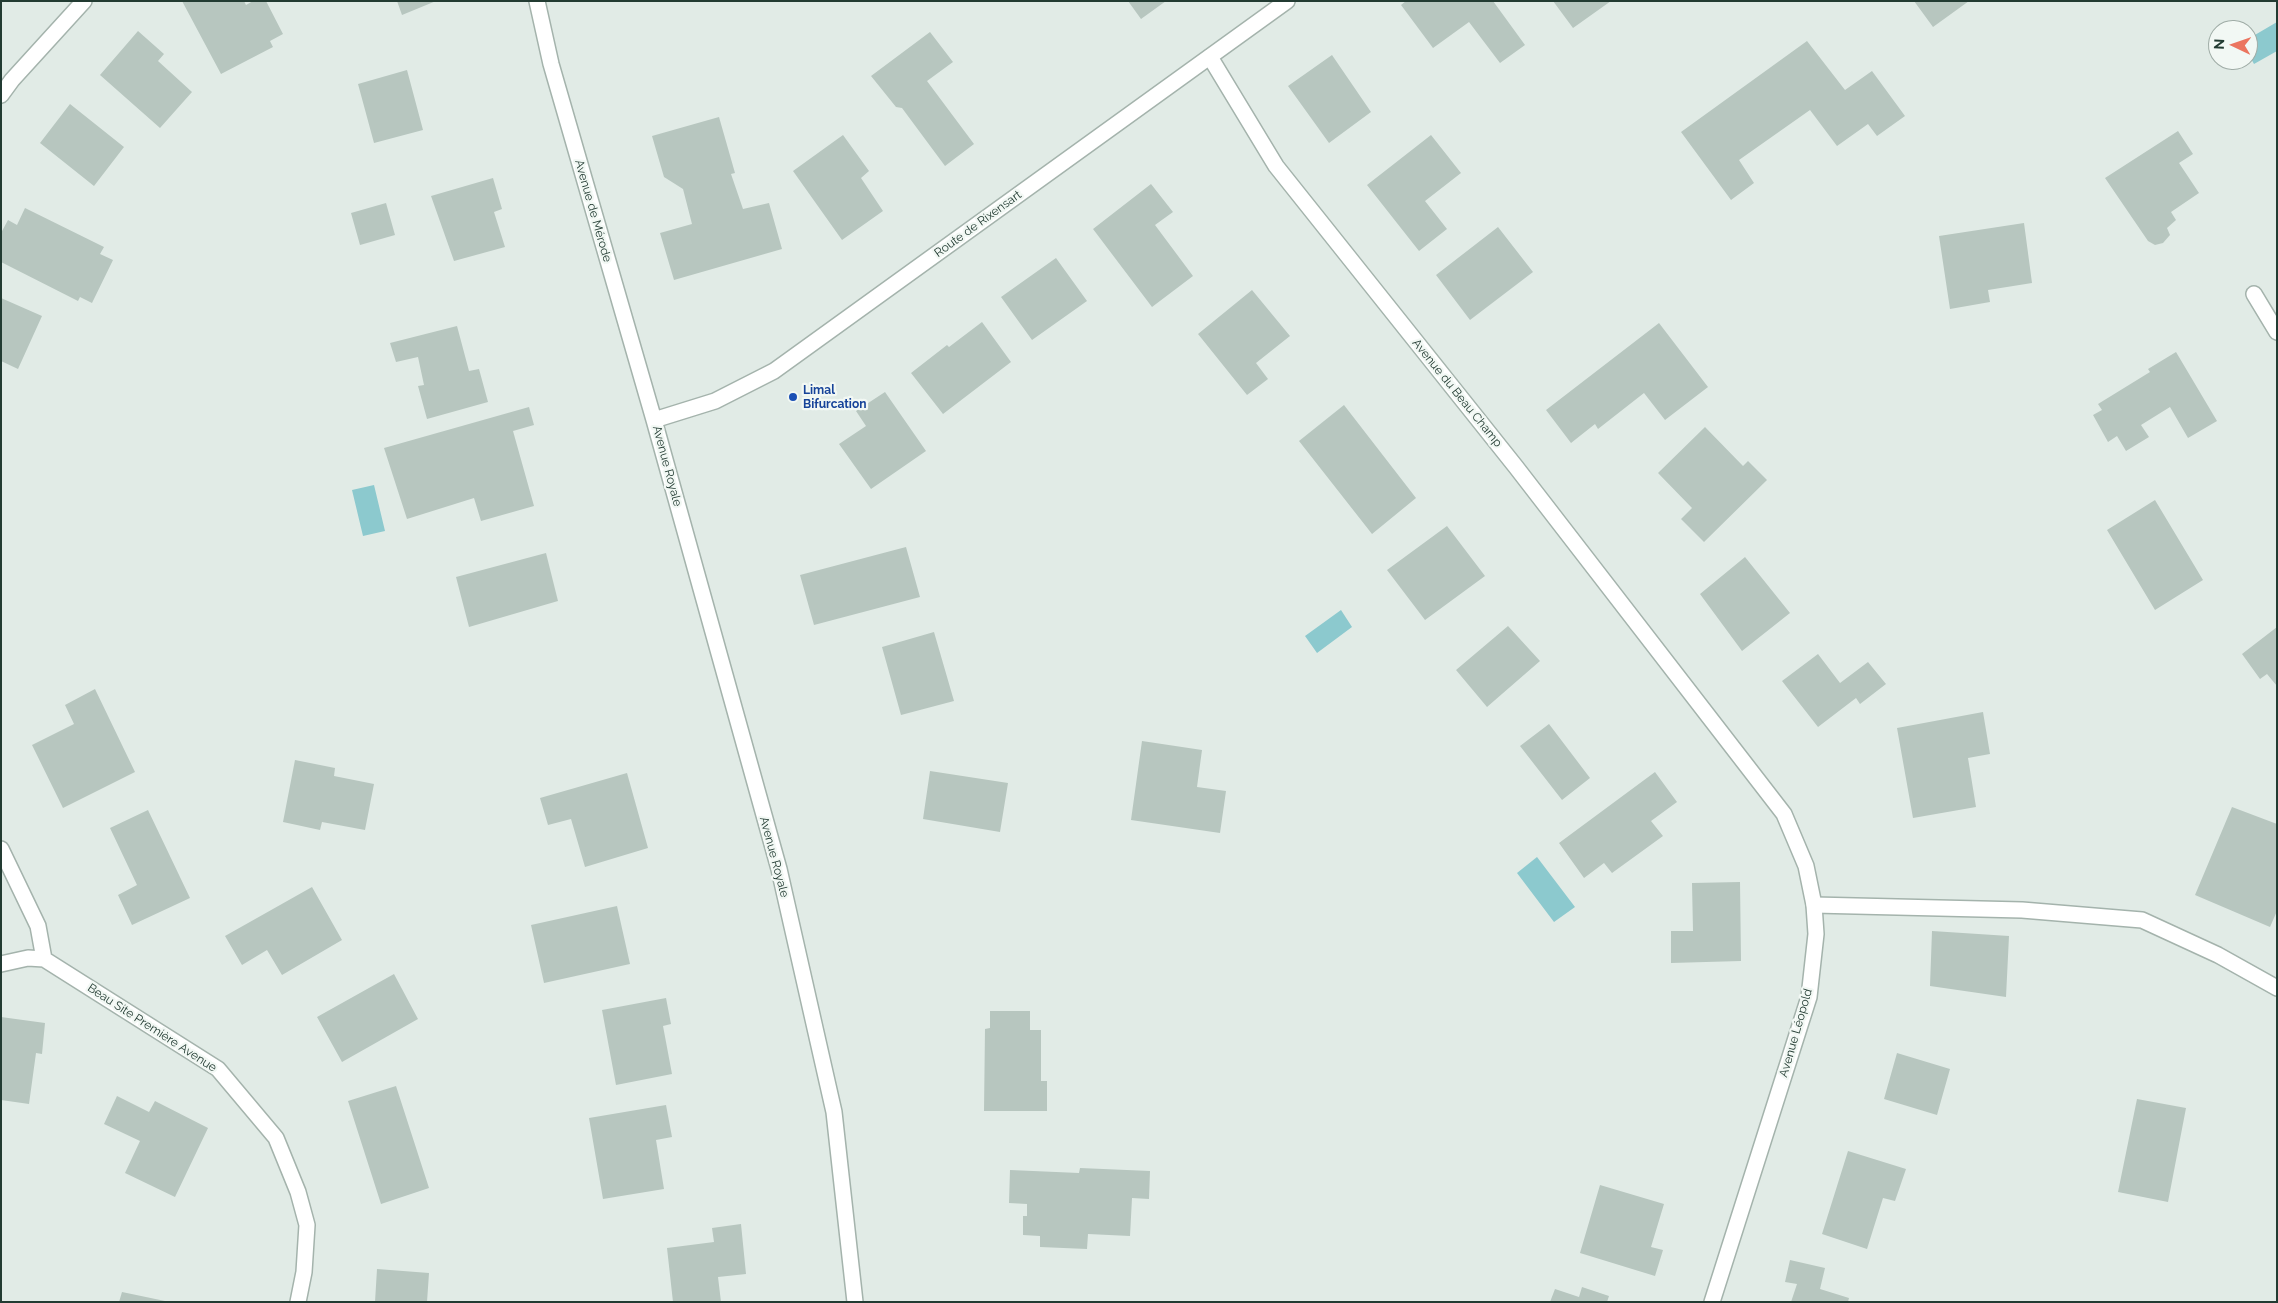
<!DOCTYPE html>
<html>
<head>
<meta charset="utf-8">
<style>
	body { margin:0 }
	#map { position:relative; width:2278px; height:1303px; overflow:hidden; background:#e1ebe6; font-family:Raleway,sans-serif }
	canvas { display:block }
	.frame { position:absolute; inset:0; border:2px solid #223b32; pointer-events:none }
	.north { position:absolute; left:2208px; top:20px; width:50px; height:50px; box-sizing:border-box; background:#f2f8f4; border:1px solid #9faca6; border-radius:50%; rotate:273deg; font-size:14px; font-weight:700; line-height:20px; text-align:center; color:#223b32 }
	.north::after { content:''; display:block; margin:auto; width:18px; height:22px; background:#eb755f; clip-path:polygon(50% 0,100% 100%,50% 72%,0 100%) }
</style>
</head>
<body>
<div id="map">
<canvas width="2278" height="1303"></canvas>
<div class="frame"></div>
<div class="north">N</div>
</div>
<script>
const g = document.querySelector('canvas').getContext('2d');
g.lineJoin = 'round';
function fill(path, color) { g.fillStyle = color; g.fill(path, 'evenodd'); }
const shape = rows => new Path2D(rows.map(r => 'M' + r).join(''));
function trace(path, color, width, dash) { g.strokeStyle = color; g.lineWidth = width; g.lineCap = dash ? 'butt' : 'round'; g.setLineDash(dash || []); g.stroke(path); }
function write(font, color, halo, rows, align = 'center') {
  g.font = font + ' Raleway,sans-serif'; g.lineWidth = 4.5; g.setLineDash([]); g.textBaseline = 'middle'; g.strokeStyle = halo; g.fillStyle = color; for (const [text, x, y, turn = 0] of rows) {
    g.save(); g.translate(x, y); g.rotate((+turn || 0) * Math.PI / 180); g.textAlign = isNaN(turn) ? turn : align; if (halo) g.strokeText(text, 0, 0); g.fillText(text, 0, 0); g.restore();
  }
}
fill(shape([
	[2277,22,2277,51,2254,64,2248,53,2248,39],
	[374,485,385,531,363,536,352,490],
	[1341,610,1352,627,1317,653,1305,636],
	[1537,857,1575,907,1554,922,1517,873]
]), '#8cc9ce');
fill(shape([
	[182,1,244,1,246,5,253,1,266,1,283,34,270,41,273,47,221,74],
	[397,1,436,1,402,15],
	[1128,1,1166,1,1141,19],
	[1406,1,1493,1,1525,45,1500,63,1469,22,1433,48,1401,5],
	[1553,1,1611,1,1573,28],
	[1914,1,1969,1,1933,27],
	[138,31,164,54,158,61,192,92,160,128,100,75],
	[930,32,953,62,927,81,974,144,945,166,902,108,896,107,871,76],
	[1807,41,1845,90,1872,71,1905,116,1877,136,1868,124,1837,146,1810,110,1739,160,1754,183,1731,200,1681,132],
	[1332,55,1371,112,1329,143,1288,86],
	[407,70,423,130,374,143,358,84],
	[70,104,124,147,94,186,40,143],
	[719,117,735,173,731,174,743,209,769,203,782,249,674,280,660,233,692,224,683,189,664,177,652,136],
	[2178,131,2193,154,2179,163,2199,193,2171,212,2176,220,2167,228,2170,235,2163,243,2155,245,2148,241,2105,178],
	[843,135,869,171,861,178,883,211,842,240,793,171],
	[1431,135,1461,173,1425,201,1447,229,1419,251,1367,185],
	[493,178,502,209,494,212,505,247,454,261,431,196],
	[1151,184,1173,212,1155,225,1193,276,1152,307,1093,229],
	[386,203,395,235,360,245,351,213],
	[25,208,104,247,100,254,113,260,92,303,80,297,78,301,1,262,1,233,8,220,17,225],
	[2024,223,2032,283,1988,290,1990,302,1950,309,1939,236],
	[1498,227,1533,272,1470,320,1436,275],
	[1056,258,1087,301,1032,340,1001,297],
	[1252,290,1290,336,1256,363,1268,379,1247,395,1198,334],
	[1,298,42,316,18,369,1,361],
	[982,322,1011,362,943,414,911,373,947,345,949,347],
	[1659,323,1708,387,1665,420,1644,393,1598,429,1595,424,1571,443,1546,410],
	[457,326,469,371,479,369,488,402,427,419,418,386,424,385,418,357,396,362,390,343],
	[2176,352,2217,421,2188,438,2170,407,2141,425,2149,437,2126,451,2117,436,2108,442,2093,415,2102,410,2098,404,2150,372,2148,369],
	[885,392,926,451,871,489,839,444,866,426,856,411],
	[1344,405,1416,498,1372,534,1299,441],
	[529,407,534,425,513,431,534,506,481,521,474,498,407,519,384,448],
	[1705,427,1743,466,1748,461,1767,480,1704,542,1681,519,1692,508,1658,473],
	[2155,500,2203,580,2155,610,2107,530],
	[1447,526,1485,576,1425,620,1387,570],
	[906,547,920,597,814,625,800,575],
	[546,553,558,601,469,627,456,577],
	[1745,557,1790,613,1742,651,1700,594],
	[1508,626,1540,661,1487,707,1456,670],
	[2277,627,2277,686,2267,674,2260,679,2242,654],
	[934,632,954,701,901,715,882,647],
	[1818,654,1840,683,1868,662,1886,684,1860,704,1856,698,1818,727,1782,681],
	[95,689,135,772,63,808,32,745,74,724,65,705],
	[1983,712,1990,754,1968,758,1976,807,1913,818,1897,728],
	[1549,724,1590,778,1562,800,1520,746],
	[1142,741,1202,750,1197,787,1226,791,1220,833,1131,820],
	[295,760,335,768,334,776,374,784,365,830,322,822,320,830,283,822],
	[930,771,1008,783,1000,832,923,819],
	[1655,772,1677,802,1651,821,1663,836,1612,873,1604,863,1584,878,1559,843],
	[627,773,648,848,585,867,571,819,548,825,540,798],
	[2232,807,2277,824,2277,911,2270,927,2195,895],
	[148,810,190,898,132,925,118,895,137,885,110,828],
	[1740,882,1741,961,1671,963,1671,931,1693,931,1692,883],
	[312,887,342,940,282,975,267,950,242,965,225,936],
	[617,906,630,964,544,983,531,925],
	[1932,931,2009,936,2006,997,1930,986],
	[394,974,418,1019,342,1062,317,1017],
	[666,998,671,1024,663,1026,672,1074,616,1085,602,1010],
	[990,1011,1030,1011,1030,1030,1041,1030,1041,1081,1047,1081,1047,1111,984,1111,985,1029,990,1028],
	[1,1017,45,1023,42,1054,36,1053,29,1104,1,1100],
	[1897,1053,1950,1069,1937,1115,1884,1099],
	[396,1086,429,1188,381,1204,348,1101],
	[117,1096,149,1112,155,1101,208,1128,175,1197,125,1173,140,1141,104,1124],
	[2137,1099,2186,1108,2168,1202,2118,1192],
	[666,1105,672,1137,656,1140,664,1189,603,1199,589,1118],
	[1848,1151,1906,1169,1895,1201,1883,1198,1867,1249,1822,1234],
	[1080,1168,1150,1171,1149,1199,1132,1198,1130,1236,1088,1234,1087,1249,1040,1247,1040,1236,1023,1235,1023,1216,1027,1216,1027,1204,1009,1203,1010,1170,1079,1173],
	[1600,1185,1664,1204,1651,1247,1663,1250,1655,1276,1580,1253],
	[741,1224,746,1274,718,1277,721,1302,673,1302,667,1248,714,1242,712,1228],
	[1790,1260,1825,1268,1820,1289,1849,1298,1848,1302,1791,1302,1797,1284,1785,1282],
	[377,1269,429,1273,427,1302,375,1302],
	[1582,1287,1609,1296,1607,1302,1550,1302,1555,1289,1579,1297],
	[122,1292,165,1301,165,1302,119,1302]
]), '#b7c6bf');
const service = shape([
	[1814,905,2022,910,2142,920,2218,955,2277,988]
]);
const minor = shape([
	[1210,57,1276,166,1516,467,1784,814,1806,866,1814,905,1816,934,1809,997,1712,1302],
	[1,95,12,80,84,1],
	[2254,294,2277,332],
	[1,849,38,926,44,959],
	[1,964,28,958,44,959,218,1069,276,1138,298,1192,307,1225,304,1272,298,1302]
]);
const tertiary = shape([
	[537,1,551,64,654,420,779,869,834,1112,855,1302],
	[654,420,715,401,774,371,1287,1]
]);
trace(service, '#a4b3ac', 18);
trace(minor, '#a4b3ac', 18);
trace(tertiary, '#a4b3ac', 18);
trace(service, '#fff', 15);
trace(minor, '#fff', 15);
trace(tertiary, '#fff', 15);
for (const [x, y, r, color] of [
	[793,397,5,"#1a4fb4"]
]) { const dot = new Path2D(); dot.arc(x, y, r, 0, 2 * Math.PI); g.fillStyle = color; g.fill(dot); trace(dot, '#f2f8f4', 2); }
write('12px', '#223b32', '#f2f8f4', [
	["Avenue de Mérode",593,211,74],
	["Route de Rixensart",978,224,-36],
	["Avenue du Beau Champ",1457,393,51],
	["Avenue Royale",667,466,75],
	["Avenue Royale",774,857,75],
	["Beau Site Première Avenue",152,1028,33],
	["Avenue Léopold",1796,1033,-74]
]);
write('bold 12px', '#164399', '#f2f8f4', [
	["Limal",803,390],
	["Bifurcation",803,404]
], 'left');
</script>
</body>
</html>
